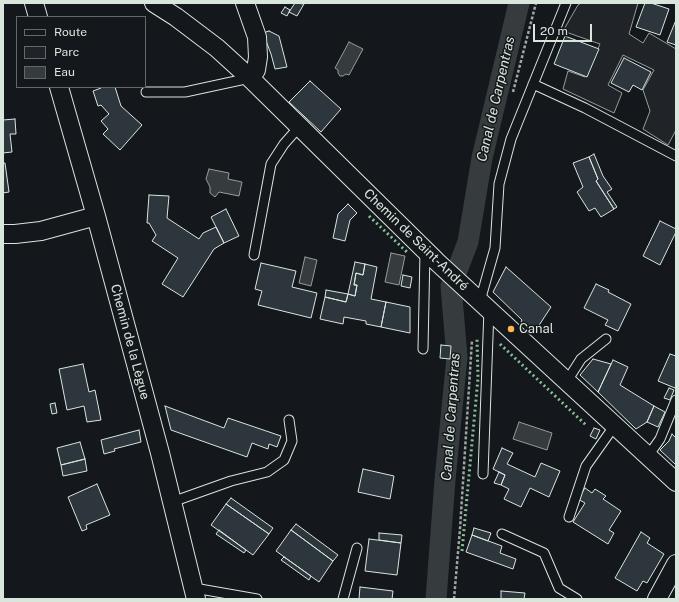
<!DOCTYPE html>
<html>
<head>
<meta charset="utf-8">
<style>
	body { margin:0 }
	#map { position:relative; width:679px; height:602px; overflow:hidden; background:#14181c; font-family:"Public Sans",sans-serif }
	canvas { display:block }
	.frame { position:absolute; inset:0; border:4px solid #d8e6dc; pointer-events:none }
	.legend { position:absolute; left:16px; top:16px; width:130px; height:72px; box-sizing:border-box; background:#14181c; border:1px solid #626a69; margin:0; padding:5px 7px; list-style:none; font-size:12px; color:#d8e6dc }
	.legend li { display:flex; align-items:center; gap:8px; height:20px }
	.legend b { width:20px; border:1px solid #626a69 }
	.scale { position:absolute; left:533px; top:24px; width:59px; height:18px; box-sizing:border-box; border:2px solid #d8e6dc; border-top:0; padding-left:5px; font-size:12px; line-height:14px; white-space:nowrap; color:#d8e6dc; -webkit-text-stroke:3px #14181c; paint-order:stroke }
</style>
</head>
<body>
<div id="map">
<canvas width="679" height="602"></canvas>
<div class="frame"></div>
<ul class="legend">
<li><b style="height:5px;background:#14181c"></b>Route</li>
<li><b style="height:11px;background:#202428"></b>Parc</li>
<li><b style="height:11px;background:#363b3e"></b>Eau</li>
</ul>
<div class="scale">20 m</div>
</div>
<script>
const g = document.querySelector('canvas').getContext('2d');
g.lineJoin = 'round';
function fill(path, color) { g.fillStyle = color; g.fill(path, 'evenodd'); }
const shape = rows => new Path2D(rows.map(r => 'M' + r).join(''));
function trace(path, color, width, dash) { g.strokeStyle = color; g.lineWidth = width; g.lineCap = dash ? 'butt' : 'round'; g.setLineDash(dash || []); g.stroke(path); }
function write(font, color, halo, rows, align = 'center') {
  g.font = font + ' "Public Sans",sans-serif'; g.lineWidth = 3; g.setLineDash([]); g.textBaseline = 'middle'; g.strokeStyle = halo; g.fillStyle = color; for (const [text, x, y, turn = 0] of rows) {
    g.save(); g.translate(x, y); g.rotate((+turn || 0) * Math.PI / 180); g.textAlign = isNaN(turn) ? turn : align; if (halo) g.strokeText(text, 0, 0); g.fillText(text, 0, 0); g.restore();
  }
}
const green = shape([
	[581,3,638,3,629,34,643,43,649,33,676,49,676,130,668,145,643,129,650,111,643,90,654,70,623,55,608,85,622,93,614,113,563,89,568,71,585,77,600,44,563,31,578,5,581,3]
]);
fill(green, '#202428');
trace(green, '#939e99', 1);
const water = shape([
	[349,42,363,49,349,75,346,74,343,76,340,76,338,73,338,70,335,68,349,42],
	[209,169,229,173,228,179,242,182,239,196,219,192,215,197,210,193,210,187,206,179,209,169],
	[391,253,405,256,399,285,385,282,391,253],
	[305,257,317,260,311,286,299,283,305,257],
	[519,422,552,433,547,450,513,439,519,422]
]);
fill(water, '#363b3e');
trace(water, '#939e99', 1);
trace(shape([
	[436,599,445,480,457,357,451,286,468,242,482,158,519,3]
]), '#363b3e', 21);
const building = shape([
	[295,3,304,4,297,16,289,12,295,3],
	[645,3,651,3,669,9,660,35,636,27,645,3],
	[285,7,290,10,287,16,281,13,285,7],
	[676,20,676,45,667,42,676,20],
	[269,31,279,36,287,67,275,69,271,54,263,33,269,31],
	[565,36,599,49,587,77,554,64,565,36],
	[624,58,651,72,642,90,633,85,629,92,611,83,624,58],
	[310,81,341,109,321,132,289,102,310,81],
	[100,87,115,87,121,106,142,125,120,150,103,134,108,129,101,121,109,114,101,105,98,106,93,91,101,88,100,87],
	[15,119,16,134,10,134,12,152,3,153,3,120,15,119],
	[594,154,603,176,612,189,607,192,617,207,614,209,596,181,598,179,589,157,594,154],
	[589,157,598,179,596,181,614,209,601,217,595,208,589,211,577,192,583,187,573,163,589,157],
	[3,163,5,163,9,192,3,193,3,163],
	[149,195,169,196,167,218,199,239,203,233,216,227,224,243,214,249,183,297,162,284,178,258,152,241,156,235,149,223,147,223,149,195],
	[348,204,357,213,350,220,345,241,333,238,338,214,348,204],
	[226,209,239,236,224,243,211,217,226,209],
	[660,221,676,229,676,232,660,265,643,256,660,221],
	[355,262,365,264,363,275,356,273,354,285,357,285,355,296,348,294,355,262],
	[261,263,296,271,292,287,317,293,311,318,258,305,262,291,255,289,261,263],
	[365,264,377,267,371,299,386,302,381,327,366,324,366,321,344,317,343,324,320,319,325,297,346,302,348,294,355,296,357,285,354,285,356,273,363,275,365,264],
	[506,267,551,307,534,333,521,322,522,320,493,292,506,267],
	[403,275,412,277,410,288,401,286,403,275],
	[596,284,609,290,608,292,631,304,618,331,605,325,608,320,584,308,596,284],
	[326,290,348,294,346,302,325,297,326,290],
	[386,302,410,307,410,333,381,327,386,302],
	[441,345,451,346,450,359,440,358,441,345],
	[670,354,676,356,676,385,675,388,658,381,670,354],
	[593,359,611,364,598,392,580,375,593,359],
	[613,360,628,367,620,385,654,406,647,422,636,429,598,392,613,360],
	[83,364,89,392,95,390,101,420,87,422,84,406,67,410,59,369,83,364],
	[669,388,674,390,670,400,664,398,669,388],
	[55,403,57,413,52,414,50,404,55,403],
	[165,406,224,428,228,418,281,436,277,447,269,444,268,449,252,443,247,457,171,430,165,406],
	[654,406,665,412,658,427,647,422,654,406],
	[594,428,600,430,596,439,590,436,594,428],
	[139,430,141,442,114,449,115,451,104,454,101,440,139,430],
	[672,434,676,438,676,465,660,450,669,441,672,434],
	[80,442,85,459,61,465,57,448,80,442],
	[502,448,513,453,507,464,535,477,541,463,560,471,549,497,530,488,521,507,504,499,509,489,501,485,505,475,493,469,502,448],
	[85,459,87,471,63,476,61,465,85,459],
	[363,469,394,476,390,499,358,492,363,469],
	[499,472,505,475,501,485,494,483,499,472],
	[97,484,110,515,86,525,87,529,82,531,68,497,97,484],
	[585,488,592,493,595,489,606,496,603,499,621,511,609,530,614,533,608,544,573,522,585,503,578,499,585,488],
	[231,498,273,528,269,534,226,504,231,498],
	[226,504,269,534,253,555,211,525,226,504],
	[296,524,338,555,333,561,291,530,296,524],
	[474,528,491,533,488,541,472,535,474,528],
	[219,530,246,550,244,553,216,534,219,530],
	[291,530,333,561,319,582,276,551,291,530],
	[641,532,650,538,647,543,664,554,647,583,643,581,637,591,615,578,641,532],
	[379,533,402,535,401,543,379,540,379,533],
	[472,535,502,546,500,553,516,559,513,569,466,552,472,535],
	[369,539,401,543,397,575,365,571,369,539],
	[284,557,311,576,309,580,281,560,284,557],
	[360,587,393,591,392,599,359,599,360,587],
	[501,591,525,593,524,599,501,599,501,591]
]);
fill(building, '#2c363c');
trace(building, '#d8e6dc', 1);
const service = shape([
	[533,84,585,108,676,156],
	[146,92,185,92,250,78],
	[254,255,271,164,284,144,299,127],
	[480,301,495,248,499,184,511,139,566,3],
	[423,349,425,252],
	[567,381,581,359,606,339],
	[648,456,660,439,676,400],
	[483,474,489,309],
	[172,502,231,481,267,472,284,460,292,441,289,420],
	[569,517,586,466,615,425],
	[502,534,544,553,559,588,577,599],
	[194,588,257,599],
	[343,599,357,548]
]);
const minor = shape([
	[34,3,38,17],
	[154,3,176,17,217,48,250,78,436,261,676,482],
	[245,3,257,37,258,57,256,70,250,78],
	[59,87,96,216,160,453,196,599],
	[3,234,15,234,41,231,96,216],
	[657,599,676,564]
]);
trace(service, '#d8e6dc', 11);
trace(minor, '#d8e6dc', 20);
trace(shape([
	[513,92,536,3],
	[454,599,460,529,472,340]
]), '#9da8a2', 2.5, [3, 2]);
trace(service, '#14181c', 9);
trace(minor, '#14181c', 18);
trace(shape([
	[369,216,408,253],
	[500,344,587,426],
	[462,551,478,378,477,339]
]), '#8ac095', 3, [2, 3]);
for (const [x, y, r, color] of [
	[511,329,4,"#ffb74d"]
]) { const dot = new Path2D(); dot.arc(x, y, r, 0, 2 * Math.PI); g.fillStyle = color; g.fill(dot); trace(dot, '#14181c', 1.5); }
write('13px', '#d8e6dc', '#14181c', [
	["Chemin de Saint-André",416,240,44],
	["Chemin de la Lègue",130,342,75]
]);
write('13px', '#d8e6dc', '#14181c', [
	["Canal",519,329]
], 'left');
write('italic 14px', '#d8e6dc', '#14181c', [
	["Canal de Carpentras",496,99,-77],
	["Canal de Carpentras",451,417,-86]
]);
</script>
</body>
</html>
